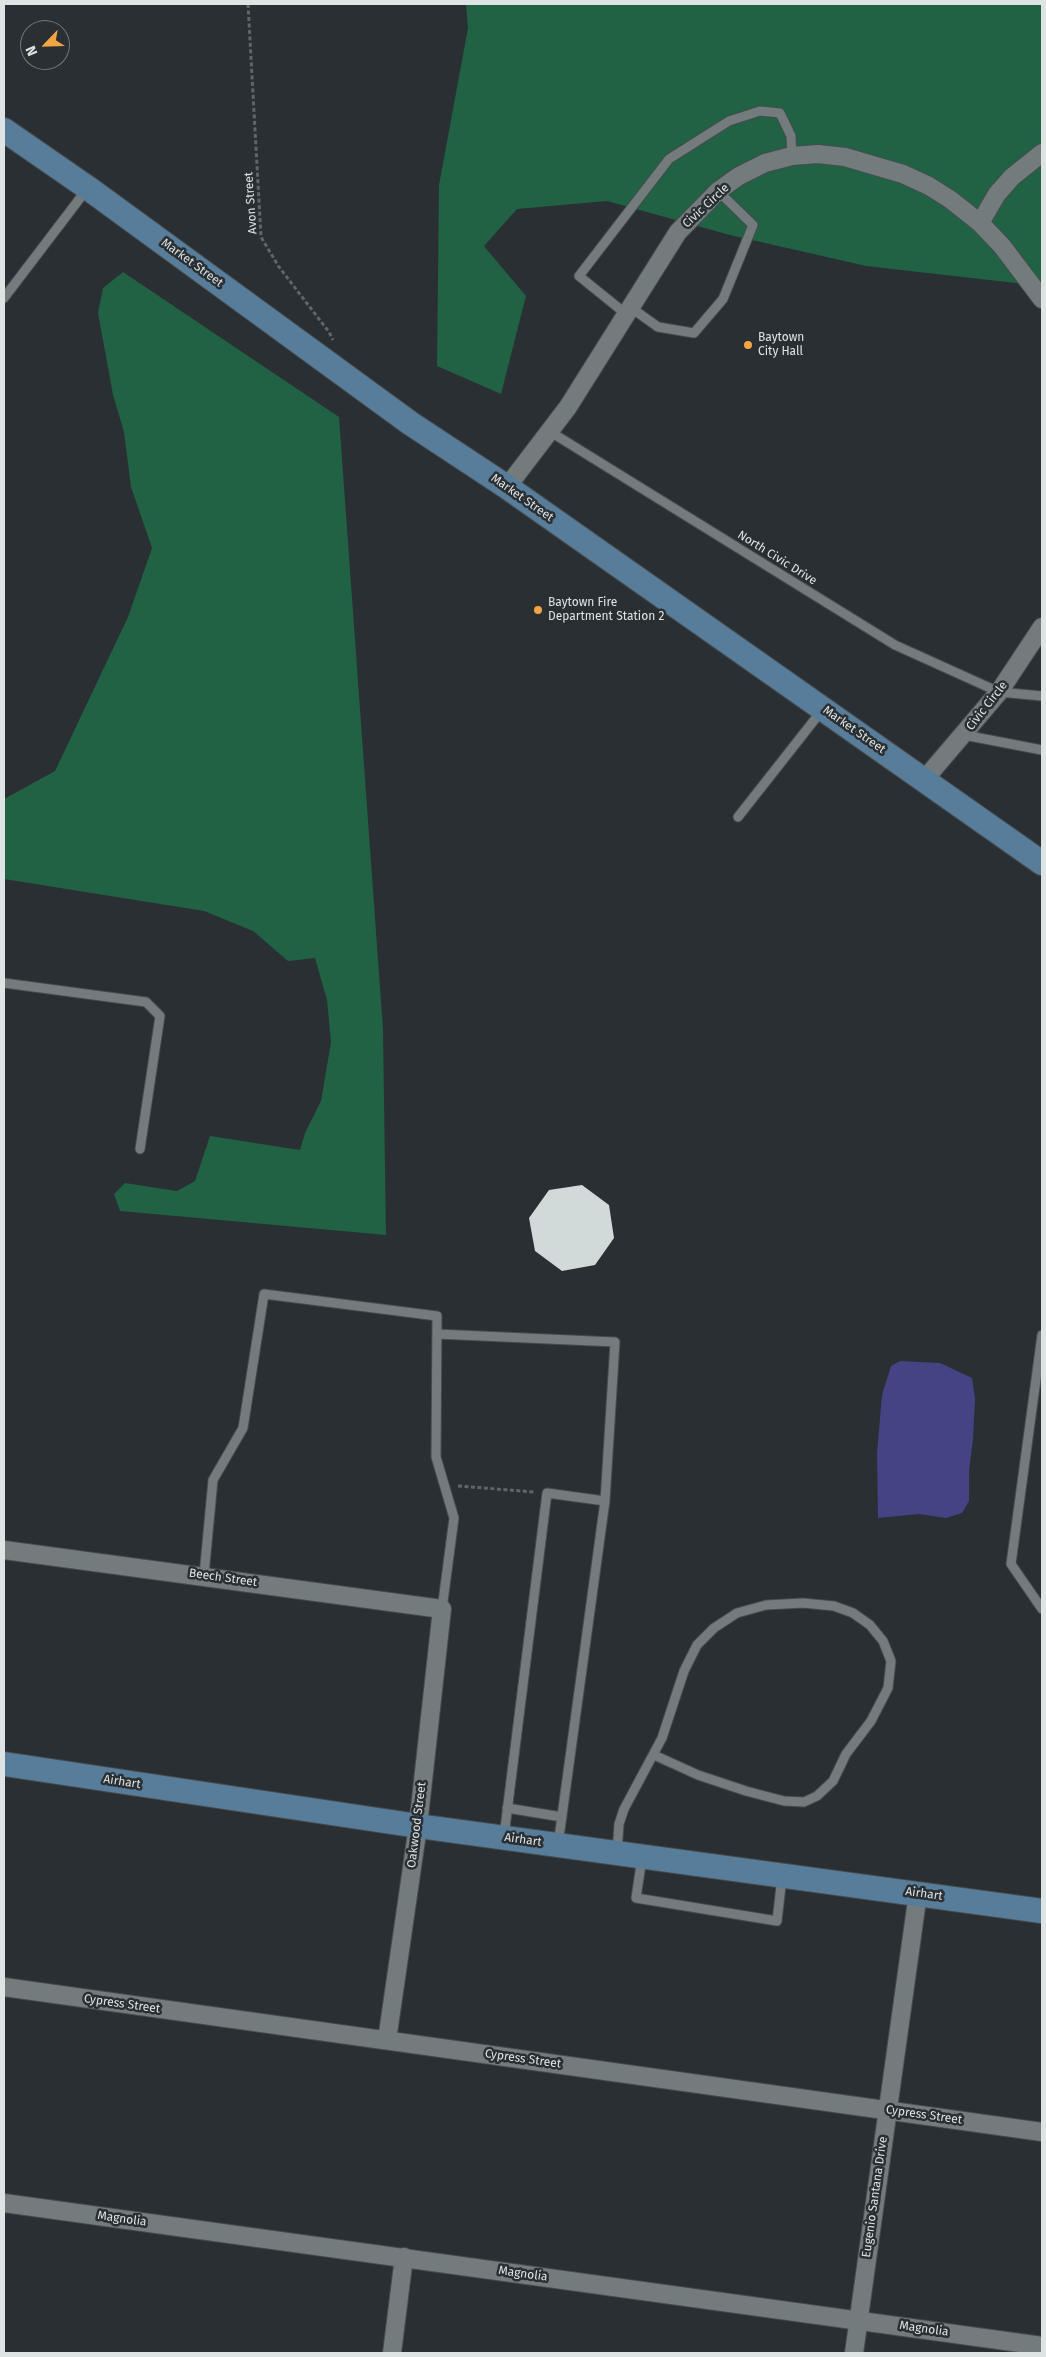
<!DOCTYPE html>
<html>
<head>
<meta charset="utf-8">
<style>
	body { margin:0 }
	#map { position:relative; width:1046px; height:2357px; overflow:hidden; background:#292f32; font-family:"Fira Sans",sans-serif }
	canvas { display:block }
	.frame { position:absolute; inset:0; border:5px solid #dee3e4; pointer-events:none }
	.north { position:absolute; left:20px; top:20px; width:50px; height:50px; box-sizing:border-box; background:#292f32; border:1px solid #717779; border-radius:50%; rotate:246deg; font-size:14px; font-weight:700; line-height:20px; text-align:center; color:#dee3e4 }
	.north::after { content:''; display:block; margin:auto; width:18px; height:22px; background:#f3a443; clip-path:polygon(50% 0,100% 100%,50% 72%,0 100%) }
</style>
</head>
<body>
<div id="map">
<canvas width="1046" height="2357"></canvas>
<div class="frame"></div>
<div class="north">N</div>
</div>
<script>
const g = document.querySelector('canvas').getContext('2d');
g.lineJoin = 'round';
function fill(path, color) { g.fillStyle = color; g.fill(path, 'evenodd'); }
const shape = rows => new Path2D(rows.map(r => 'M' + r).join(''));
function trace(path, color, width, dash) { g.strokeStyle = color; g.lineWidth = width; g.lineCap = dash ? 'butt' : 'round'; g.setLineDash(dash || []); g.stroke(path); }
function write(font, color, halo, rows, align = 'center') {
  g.font = font + ' "Fira Sans",sans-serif'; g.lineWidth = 5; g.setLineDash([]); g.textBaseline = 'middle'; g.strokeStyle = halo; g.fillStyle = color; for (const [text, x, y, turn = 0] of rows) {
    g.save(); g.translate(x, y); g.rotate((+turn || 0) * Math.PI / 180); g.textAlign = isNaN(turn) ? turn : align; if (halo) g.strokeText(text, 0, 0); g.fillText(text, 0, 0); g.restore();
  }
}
fill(shape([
	[466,4,1042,4,1042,286,866,266,730,235,607,201,517,209,484,246,526,296,501,394,437,366,439,185,468,28],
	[123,272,339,417,383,1029,386,1235,120,1211,114,1194,125,1183,177,1191,195,1181,210,1136,300,1150,305,1133,321,1101,331,1042,327,1000,315,958,288,961,253,931,204,911,4,879,4,799,55,771,128,617,152,548,131,487,124,432,113,395,98,313,103,288]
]), '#206243');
fill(shape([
	[900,1361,940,1363,972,1378,975,1399,973,1439,969,1471,969,1501,962,1513,946,1518,919,1514,878,1518,877,1453,882,1395,891,1366]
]), '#444384');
fill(shape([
	[582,1185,609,1205,614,1238,595,1265,562,1271,535,1251,529,1218,549,1190]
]), '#d1dad9');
const lane = shape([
	[4,298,87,189],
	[630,307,658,327,694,333,723,299,753,225,718,191],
	[626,314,579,276,669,159,729,121,760,111,780,113,791,136,792,156],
	[549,431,895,645,999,692,1042,696],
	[964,735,1042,750],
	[738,817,823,709],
	[4,983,146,1002,160,1016,140,1149],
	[437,1334,615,1342,605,1501],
	[1042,1335,1011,1564,1042,1609],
	[204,1575,213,1480,243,1428,264,1294,437,1316,436,1457,454,1518,442,1609],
	[507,1808,562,1817],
	[504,1836,547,1493,605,1501,558,1845],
	[617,1852,619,1824,624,1809,662,1738,684,1671,697,1645,714,1628,737,1613,766,1605,803,1603,834,1606,853,1613,870,1625,883,1641,891,1661,888,1688,871,1721,846,1754,833,1781,817,1796,804,1802,784,1801,746,1791,698,1775,654,1755],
	[642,1858,636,1898,777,1921,782,1877]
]);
const street = shape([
	[980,223,997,194,1012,177,1042,153],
	[507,487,568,407,678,232,718,191,739,176,765,163,792,156,818,154,845,157,903,174,929,186,951,200,980,223,1002,246,1042,299],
	[924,780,999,692,1042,627],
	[4,1550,442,1609,418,1826,387,2040],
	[4,1987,1042,2132],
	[4,2203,1042,2346],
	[392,2353,404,2257],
	[854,2353,918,1893]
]);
const secondary = shape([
	[4,130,88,188,410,423,507,487,1042,863],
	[4,1764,418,1826,1042,1911]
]);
trace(lane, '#464c4f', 11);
trace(street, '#464c4f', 20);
trace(secondary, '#464c4f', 26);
trace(shape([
	[248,4,261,237,279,267,329,332,333,340],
	[458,1486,534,1492]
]), '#606568', 3, [4, 2.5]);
trace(lane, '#737b7d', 9);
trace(street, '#737b7d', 18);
trace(secondary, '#587d9a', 24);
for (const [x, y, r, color] of [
	[748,345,5,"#f3a443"],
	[538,610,5,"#f3a443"]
]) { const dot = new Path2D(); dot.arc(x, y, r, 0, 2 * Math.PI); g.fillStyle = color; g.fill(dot); trace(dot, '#292f32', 2); }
write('12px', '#dee3e4', '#292f32', [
	["Avon Street",251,203,-94],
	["Civic Circle",706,206,-43],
	["Market Street",192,263,36],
	["Market Street",522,498,35],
	["North Civic Drive",777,558,32],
	["Civic Circle",987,706,-52],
	["Market Street",854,730,35],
	["Beech Street",223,1578,8],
	["Airhart",122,1782,9],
	["Oakwood Street",417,1825,-83],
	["Airhart",523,1840,8],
	["Airhart",924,1894,8],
	["Cypress Street",122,2004,8],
	["Cypress Street",523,2059,8],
	["Cypress Street",924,2115,8],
	["Eugenio Santana Drive",875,2197,-82],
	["Magnolia",122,2219,8],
	["Magnolia",523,2274,8],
	["Magnolia",924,2329,8]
]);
write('12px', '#dee3e4', '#292f32', [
	["Baytown",758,338],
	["City Hall",758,352],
	["Baytown Fire",548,603],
	["Department Station 2",548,617]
], 'left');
</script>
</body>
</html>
